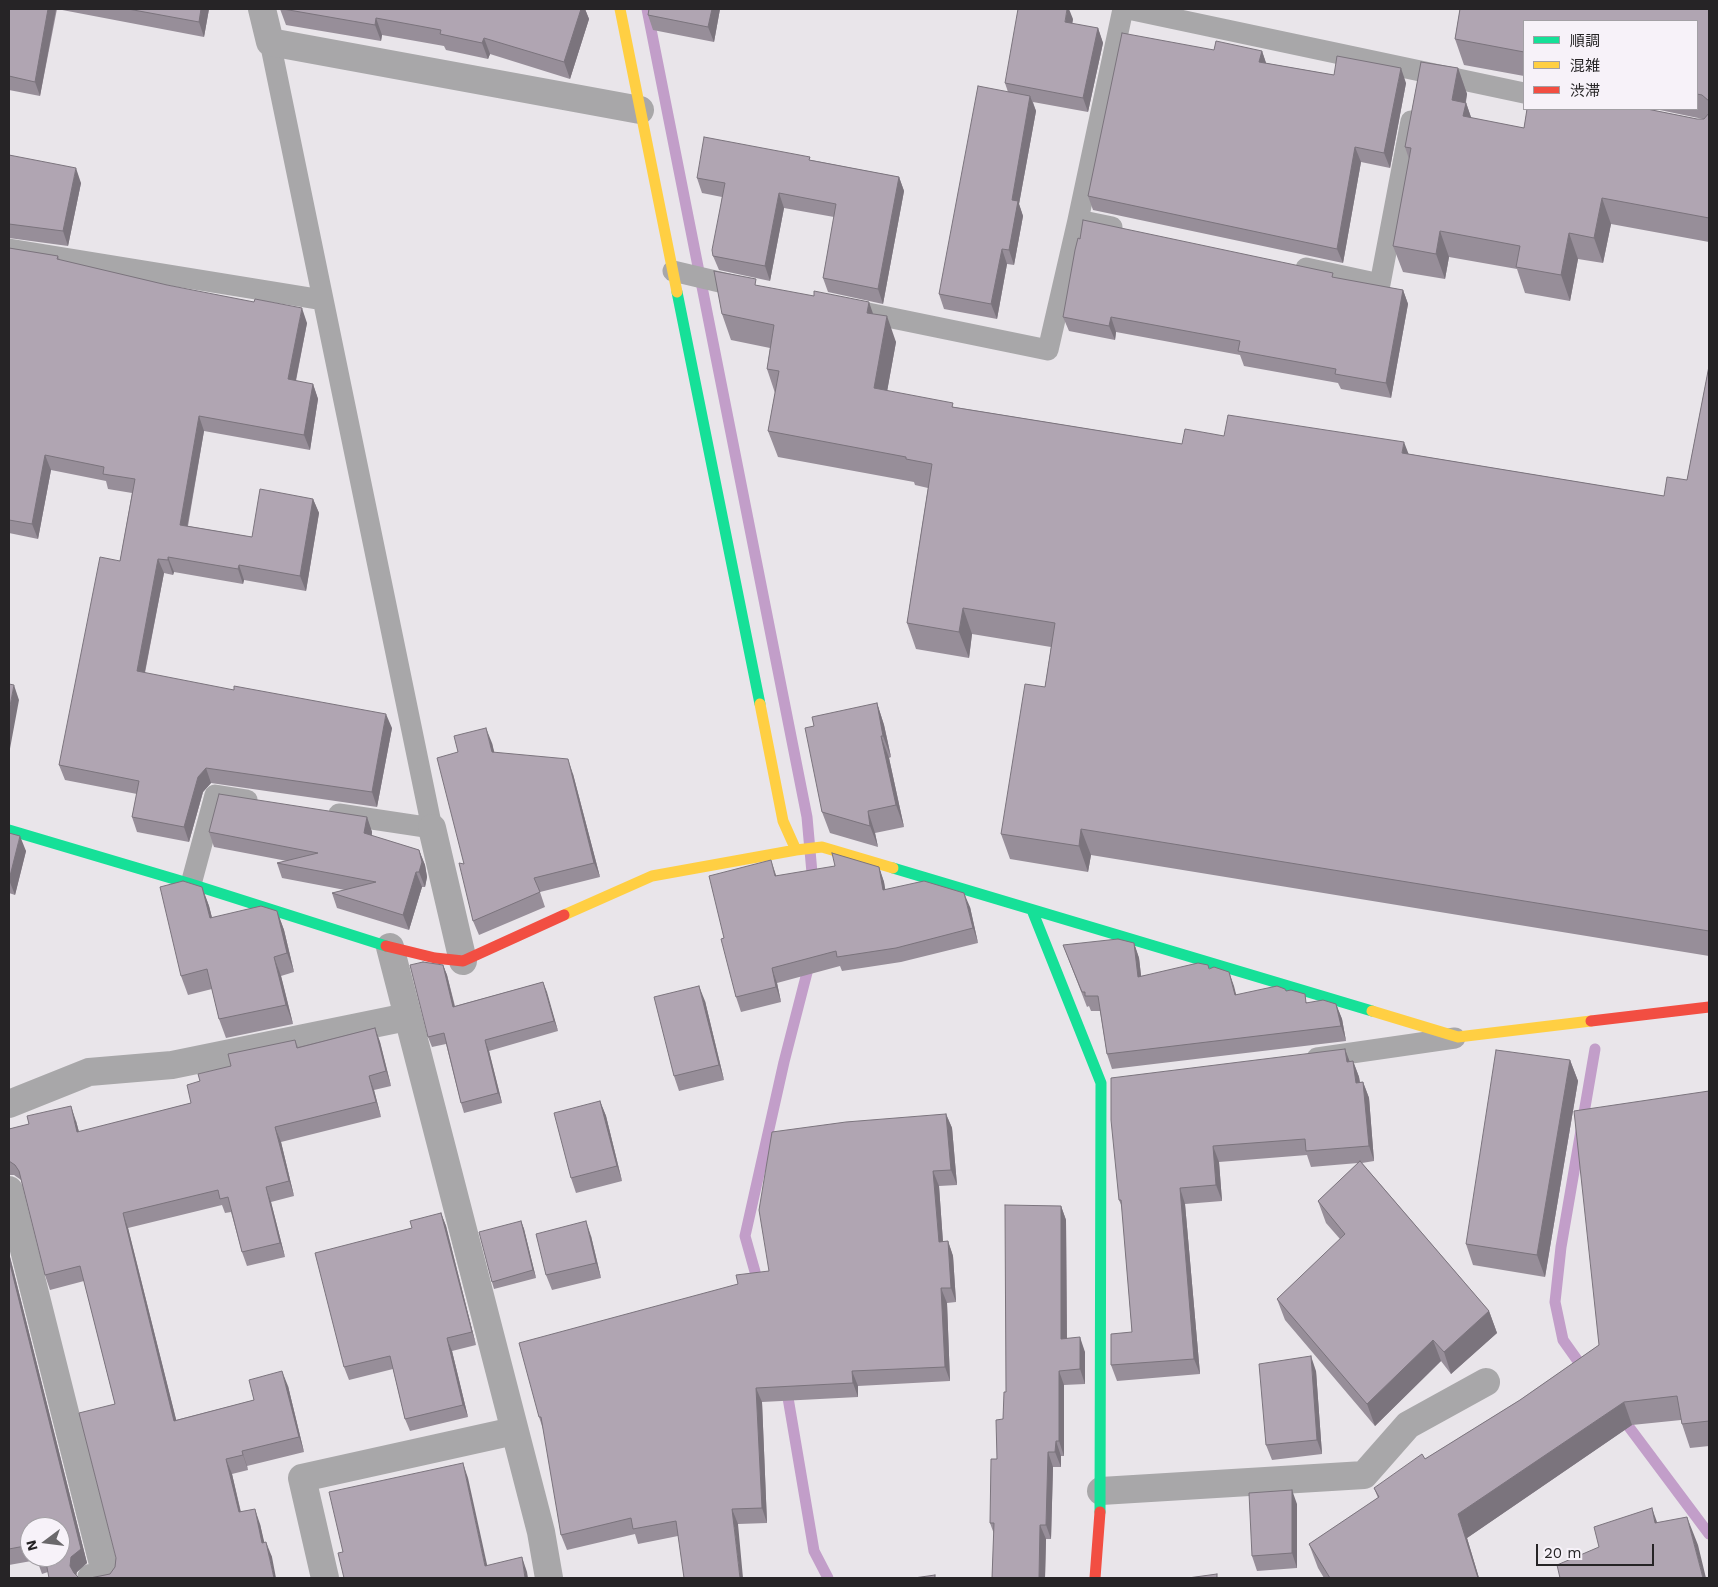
<!DOCTYPE html>
<html>
<head>
<meta charset="utf-8">
<style>
	body { margin:0 }
	#map { position:relative; width:1718px; height:1587px; overflow:hidden; background:#e9e5ea; font-family:"Work Sans","Noto Sans JP",sans-serif }
	canvas { display:block }
	.frame { position:absolute; inset:0; border:10px solid #262426; pointer-events:none }
	.legend { position:absolute; left:1523px; top:20px; width:175px; height:90px; box-sizing:border-box; background:#f7f2f9; border:1px solid #a3a0a5; margin:0; padding:6px 9px; list-style:none; font-size:15px; color:#262426 }
	.legend li { display:flex; align-items:center; gap:10px; height:25px }
	.legend b { width:25px; border:1px solid #a3a0a5 }
	.north { position:absolute; left:20px; top:1517px; width:50px; height:50px; box-sizing:border-box; background:#f7f2f9; border:1px solid #a3a0a5; border-radius:50%; rotate:255deg; font-size:14px; font-weight:700; line-height:20px; text-align:center; color:#262426 }
	.north::after { content:''; display:block; margin:auto; width:18px; height:22px; background:#6a686b; clip-path:polygon(50% 0,100% 100%,50% 72%,0 100%) }
	.scale { position:absolute; left:1536px; top:1544px; width:118px; height:22px; box-sizing:border-box; border:2px solid #262426; border-top:0; padding-left:6px; font-size:15px; line-height:18px; white-space:nowrap; color:#262426; -webkit-text-stroke:4px #f7f2f9; paint-order:stroke }
</style>
</head>
<body>
<div id="map">
<canvas width="1718" height="1587"></canvas>
<div class="frame"></div>
<ul class="legend">
<li><b style="height:6px;background:#16e098"></b>順調</li>
<li><b style="height:6px;background:#ffcf43"></b>混雑</li>
<li><b style="height:6px;background:#f24e42"></b>渋滞</li>
</ul>
<div class="north">N</div>
<div class="scale">20 m</div>
</div>
<script>
const g = document.querySelector('canvas').getContext('2d');
g.lineJoin = 'round';
const shape = rows => new Path2D(rows.map(r => 'M' + r).join(''));
function trace(path, color, width, dash) { g.strokeStyle = color; g.lineWidth = width; g.lineCap = dash ? 'butt' : 'round'; g.setLineDash(dash || []); g.stroke(path); }
function fill(path, color) { g.fillStyle = color; g.fill(path, 'evenodd'); }
trace(shape([
	[647,9,807,817,813,884],
	[759,1286,745,1236,784,1062,810,961],
	[1585,1371,1563,1340,1555,1302,1561,1247,1595,1049],
	[786,1386,814,1551,828,1578],
	[1620,1415,1709,1534]
]), '#c29ec9', 11);
trace(shape([
	[1128,9,1524,93],
	[270,42,432,828,339,814],
	[1078,220,1123,9],
	[9,249,323,300],
	[1306,268,1380,284,1411,121],
	[673,271,745,288],
	[858,311,1048,350,1078,220,1112,227],
	[191,884,215,795,247,800],
	[1317,1058,1455,1038]
]), '#a8a7a9', 21);
trace(shape([
	[262,9,270,42,640,110],
	[432,828,463,961],
	[390,947,541,1532,549,1578],
	[9,1104,89,1072,172,1065,407,1017],
	[9,1190,106,1576,91,1578],
	[1101,1491,1364,1475,1408,1425,1486,1382],
	[325,1578,302,1478,514,1431]
]), '#a8a7a9', 28);
trace(shape([
	[677,292,760,704],
	[9,830,191,884,386,946],
	[893,868,1372,1011],
	[1032,910,1101,1083,1100,1512]
]), '#16e098', 11);
trace(shape([
	[620,9,677,292],
	[760,704,783,821,796,850],
	[564,915,652,876,796,850,822,847,893,868],
	[1372,1011,1458,1037,1591,1021]
]), '#ffcf43', 11);
trace(shape([
	[386,946,435,958,463,961,564,915],
	[1591,1021,1709,1007],
	[1095,1578,1100,1512]
]), '#f24e42', 11);
fill(shape([
	[9,9,209,9,204,37,57,9,40,96,9,90],
	[280,9,585,9,589,19,570,79,490,54,488,59,446,50,444,46,382,35,381,41,286,25],
	[649,9,720,9,714,42,653,30,648,15],
	[1460,9,1709,9,1709,242,1611,224,1603,263,1578,259,1570,301,1525,293,1517,269,1449,257,1445,279,1403,272,1393,246,1409,159,1405,147,1421,62,1458,68,1467,94,1466,102,1471,118,1524,128,1527,109,1647,109,1697,119,1703,119,1655,109,1697,109,1697,21,1524,21,1524,76,1464,65,1455,39],
	[1073,19,1072,24,1098,28,1103,43,1088,112,1033,102,1036,111,1019,204,1023,216,1014,265,1007,264,997,319,944,309,939,294,1008,92,1005,83],
	[1214,50,1262,51,1266,63,1334,75,1406,83,1390,168,1361,162,1343,263,1093,210,1088,196],
	[9,155,81,183,68,246,9,238],
	[811,160,899,177,904,191,883,304,828,292,823,278,834,217,784,208,770,281,719,270,713,256,722,197,702,193,697,178],
	[9,248,58,256,60,260,307,323,296,381,313,384,318,399,310,450,204,431,188,526,252,537,313,499,319,513,306,591,244,580,243,584,174,572,173,575,164,573,145,673,392,728,377,807,211,783,203,792,189,842,137,832,132,817,137,794,65,780,59,765,120,561,132,493,108,489,106,481,51,470,38,539,9,533],
	[1335,278,1403,290,1408,304,1391,398,1341,389,1338,383,1244,366,1240,355,1116,332,1115,340,1069,331,1063,317],
	[758,286,873,314,896,342,887,391,954,407,1182,444,1224,436,1409,454,1664,496,1687,480,1709,366,1709,956,1091,855,1088,872,1010,859,1001,834,1045,687,1051,647,972,634,969,658,916,649,907,623,928,488,915,485,914,482,778,457,768,431,775,393,767,369,770,348,731,340,722,314],
	[877,703,884,725,891,757,889,758,904,827,875,833,878,847,830,833,822,812,814,726],
	[492,743,494,753,573,774,600,877,540,892,545,907,479,935,473,921,458,752],
	[367,817,372,832,372,836,419,850,425,865,427,877,425,887,422,887,409,930,337,908,332,893,345,890,282,878,277,863,287,861,214,847,209,832],
	[9,833,26,851,15,895,9,893],
	[879,867,884,882,885,890,970,907,978,943,901,962,842,971,840,966,777,983,781,1002,741,1012,736,997,724,938,776,876],
	[202,887,209,906,212,918,277,911,284,930,294,972,281,976,293,1024,226,1038,219,1019,212,989,188,995,181,976],
	[1134,943,1139,958,1141,976,1209,969,1229,972,1236,995,1285,989,1286,991,1308,1003,1336,1004,1342,1019,1346,1041,1112,1069,1107,1054,1100,1011,1091,1011,1089,1006,1087,1007,1063,945],
	[443,965,447,975,455,1006,543,982,558,1031,489,1051,502,1103,464,1113,461,1103,446,1044,432,1047,428,1037],
	[705,1001,724,1080,679,1091,674,1076],
	[375,1028,380,1042,391,1086,374,1090,381,1117,281,1142,294,1196,271,1202,285,1257,247,1266,242,1252,231,1212,225,1213,222,1205,128,1228,176,1420,254,1400,288,1386,304,1452,247,1466,248,1470,232,1474,241,1512,260,1524,264,1543,272,1557,110,1574,115,1567,116,1558,115,1404,84,1281,50,1290,45,1275,21,1180,14,1175,9,1175,9,1129,29,1124,76,1121,79,1132,191,1103,200,1081,231,1066,295,1040,298,1047],
	[1345,1049,1349,1062,1353,1061,1359,1077,1360,1082,1363,1082,1369,1098,1374,1161,1362,1163,1489,1311,1497,1333,1451,1374,1441,1361,1375,1426,1285,1320,1277,1299,1340,1239,1326,1223,1318,1201,1358,1163,1311,1167,1307,1155,1219,1162,1222,1201,1185,1204,1200,1374,1117,1381,1111,1365,1132,1332,1122,1207,1119,1200],
	[1570,1060,1578,1081,1545,1277,1473,1265,1466,1244],
	[1709,1091,1709,1446,1690,1448,1682,1424,1681,1420,1632,1425,1467,1538,1479,1578,1324,1578,1318,1568,1309,1544,1378,1498,1374,1488,1425,1459,1520,1400,1599,1345],
	[600,1101,606,1116,622,1181,576,1193,571,1178],
	[946,1114,952,1128,957,1185,939,1186,943,1242,948,1241,953,1256,956,1302,947,1303,950,1381,858,1386,858,1397,762,1402,767,1523,738,1524,638,1544,635,1534,567,1550,561,1535,544,1432,539,1417,738,1284,769,1271],
	[1061,1206,1066,1220,1067,1339,1085,1352,1085,1384,1064,1385,1064,1456,1061,1456,1061,1467,1053,1467,1051,1539,1046,1539,1045,1578,992,1578,994,1534,990,1523,997,1459,1003,1419,1006,1392],
	[441,1213,446,1226,476,1345,452,1351,468,1417,410,1431,405,1419,393,1369,349,1380,344,1367,412,1228],
	[521,1221,524,1229,536,1278,494,1289,492,1282],
	[591,1236,601,1278,552,1290,546,1275],
	[9,1253,87,1563,77,1572,48,1572,42,1574,37,1560,9,1565],
	[30,1527,60,1557,30,1557],
	[1316,1371,1322,1454,1272,1460,1266,1445],
	[1297,1504,1297,1568,1257,1571,1252,1556]
]), '#978e99');
fill(shape([
	[48,9,56,9,40,96,35,82],
	[201,9,209,9,204,37,199,22],
	[581,9,585,9,589,19,570,79,564,62],
	[712,9,720,9,714,42,708,27],
	[1067,9,1069,9,1073,19,1070,37,1065,22],
	[376,18,382,35,381,41,375,25],
	[1098,28,1103,43,1088,112,1083,98],
	[484,38,490,54,488,59,482,43],
	[1262,51,1267,66,1259,62],
	[1401,68,1406,83,1390,168,1384,153],
	[1458,68,1467,94,1461,126,1452,100],
	[1030,96,1036,111,1019,204,1023,216,1014,265,1009,250,1012,200],
	[1466,103,1475,128,1463,116],
	[1355,147,1361,162,1343,263,1337,249],
	[76,168,81,183,68,246,63,231],
	[899,177,904,191,883,304,878,289],
	[779,193,784,208,770,281,765,266],
	[1602,198,1611,224,1603,263,1594,238],
	[1440,231,1449,257,1445,279,1436,254],
	[1569,233,1578,259,1570,301,1561,275],
	[1002,249,1007,264,997,319,991,304],
	[1403,290,1408,304,1391,398,1386,383],
	[869,302,878,328,867,313],
	[302,308,307,323,293,394,288,379],
	[887,316,896,342,883,414,874,388],
	[1111,317,1116,332,1115,340,1109,326],
	[313,384,318,399,310,450,304,435],
	[199,416,204,431,185,539,180,525],
	[1404,442,1414,468,1402,453],
	[45,455,51,470,38,539,32,524],
	[313,499,319,513,306,591,300,576],
	[168,557,174,572,173,575,168,560],
	[158,559,164,573,142,686,137,671],
	[239,565,244,580,243,584,238,569],
	[963,608,972,634,969,658,959,632],
	[14,685,19,700,9,754,9,711],
	[877,703,884,725,891,757,883,736],
	[386,714,392,728,377,807,372,792],
	[486,728,492,743,498,767,492,752],
	[881,736,889,758,904,827,896,805],
	[568,759,573,774,600,877,594,863],
	[206,768,211,783,203,792,189,842,184,827,198,777],
	[868,811,875,833,878,847,870,826],
	[367,817,372,832,369,848,364,833],
	[1081,829,1091,855,1088,872,1079,846],
	[20,836,26,851,15,895,9,880],
	[419,850,425,865,427,877,425,887,419,872],
	[771,860,776,875,780,890,775,876],
	[879,867,884,882,888,905,883,890],
	[416,872,422,887,409,930,403,915],
	[202,887,209,906,217,937,210,918],
	[964,893,970,907,978,943,973,928],
	[277,911,284,930,294,972,287,953],
	[1134,943,1139,958,1143,992,1138,977],
	[274,957,281,976,293,1024,286,1005],
	[443,965,447,975,457,1017,453,1007],
	[772,968,777,983,781,1002,776,987],
	[1229,972,1234,986,1240,1010,1235,995],
	[543,982,547,992,558,1031,554,1021],
	[699,986,705,1001,724,1080,719,1065],
	[1336,1004,1342,1019,1346,1041,1341,1026],
	[375,1028,380,1042,391,1086,386,1071],
	[485,1040,489,1051,502,1103,498,1093],
	[1345,1049,1351,1065,1347,1062],
	[1570,1060,1578,1081,1545,1277,1537,1255],
	[1353,1061,1359,1077,1362,1099,1356,1083],
	[369,1076,374,1090,381,1117,376,1102],
	[1363,1082,1369,1098,1374,1161,1369,1146],
	[600,1101,606,1116,622,1181,617,1166],
	[71,1106,76,1121,83,1147,77,1132],
	[946,1114,952,1128,957,1185,951,1170],
	[275,1127,281,1142,294,1196,289,1181],
	[1213,1146,1219,1162,1222,1201,1216,1185],
	[933,1171,939,1186,944,1257,939,1242],
	[266,1187,271,1202,285,1257,280,1243],
	[1180,1188,1185,1204,1200,1374,1194,1359],
	[1061,1206,1066,1220,1067,1354,1061,1339],
	[123,1213,128,1228,180,1435,174,1421],
	[441,1213,446,1226,476,1345,472,1332],
	[521,1221,524,1229,536,1278,533,1270],
	[586,1221,591,1236,601,1278,596,1263],
	[948,1241,953,1256,956,1302,951,1288],
	[9,1253,87,1563,77,1572,76,1578,70,1566,9,1260],
	[941,1288,947,1303,950,1381,945,1367],
	[1489,1311,1497,1333,1451,1374,1444,1352],
	[1080,1337,1085,1352,1085,1384,1080,1369],
	[447,1338,452,1351,468,1417,463,1405],
	[1433,1340,1441,1361,1375,1426,1367,1404],
	[1311,1356,1316,1371,1322,1454,1317,1440],
	[282,1371,288,1386,304,1452,299,1437],
	[852,1371,858,1386,858,1397,853,1383],
	[1059,1371,1064,1385,1064,1456,1059,1441],
	[756,1388,762,1402,767,1523,762,1508],
	[1624,1402,1632,1425,1467,1538,1479,1578,1478,1578,1458,1514],
	[1056,1441,1061,1456,1061,1467,1055,1452],
	[242,1451,247,1466,248,1470,243,1455],
	[1048,1452,1053,1467,1051,1539,1046,1525],
	[226,1459,232,1474,244,1527,239,1512],
	[463,1463,468,1478,490,1578,485,1566],
	[1292,1490,1297,1504,1297,1568,1292,1553],
	[1652,1508,1662,1536,1655,1523],
	[255,1509,260,1524,268,1558,262,1543],
	[732,1509,738,1524,743,1578,740,1578],
	[1687,1517,1698,1545,1706,1578,1703,1578],
	[1040,1525,1046,1539,1045,1578,1039,1578],
	[266,1542,272,1557,276,1578,274,1578],
	[522,1557,527,1572,528,1578,525,1578]
]), '#7b747d');
const building = shape([
	[9,9,48,9,35,82,9,76,9,9],
	[128,9,201,9,199,22,128,9],
	[283,9,581,9,564,62,484,38,482,43,440,34,441,30,376,18,375,25,283,9],
	[649,9,712,9,708,27,648,15,649,9],
	[1018,9,1067,9,1065,22,1098,28,1083,98,1005,83,1018,9],
	[1460,9,1709,9,1709,101,1702,95,1697,94,1697,21,1524,21,1524,52,1455,39,1460,9],
	[1122,33,1214,50,1216,41,1262,51,1259,62,1334,75,1337,56,1401,68,1384,153,1355,147,1337,249,1088,196,1122,33],
	[1421,62,1458,68,1452,100,1466,103,1463,116,1524,128,1527,109,1647,109,1697,119,1704,119,1709,113,1709,218,1602,198,1594,238,1569,233,1561,275,1516,267,1520,246,1440,231,1436,254,1393,246,1411,148,1405,147,1421,62],
	[978,86,1030,96,1012,200,1018,201,1009,250,1002,249,991,304,939,294,978,86],
	[704,137,810,157,809,160,899,177,878,289,823,278,836,204,779,193,765,266,713,256,712,250,725,183,697,178,704,137],
	[9,155,76,168,63,231,9,224,9,155],
	[1083,220,1333,273,1332,277,1403,290,1386,383,1335,374,1336,369,1238,351,1240,341,1111,317,1109,326,1063,317,1075,250,1078,238,1080,239,1083,220],
	[9,248,58,256,57,259,167,285,254,302,255,299,302,308,288,379,313,384,304,435,199,416,180,525,252,537,260,489,313,499,300,576,239,565,238,569,168,557,168,560,158,559,137,671,234,690,234,686,386,714,372,792,206,768,198,777,184,827,132,817,139,781,59,765,100,557,120,561,135,479,103,474,104,467,45,455,32,524,9,520,9,248],
	[714,271,756,279,755,285,814,296,814,291,869,302,867,313,887,316,874,388,953,403,952,407,1182,444,1185,429,1224,436,1228,415,1404,442,1402,453,1664,496,1667,477,1687,480,1709,366,1709,931,1081,829,1079,846,1001,834,1025,684,1045,687,1055,623,963,608,959,632,907,623,932,464,906,459,906,457,768,431,779,371,767,369,774,325,722,314,714,271],
	[9,684,14,685,9,711,9,684],
	[877,703,883,736,881,736,896,805,868,811,870,826,822,812,805,728,814,726,812,717,877,703],
	[486,728,492,752,568,759,594,863,534,878,540,892,473,921,459,863,464,864,437,758,458,752,454,736,486,728],
	[219,794,367,817,364,833,419,850,422,862,419,872,416,872,403,915,332,893,376,882,277,863,318,853,209,832,219,794],
	[9,833,20,836,9,880,9,833],
	[832,853,879,867,883,890,924,881,964,893,973,928,896,948,837,957,836,951,772,968,776,987,736,997,721,939,724,938,709,876,771,860,775,876,835,866,832,853],
	[183,881,202,887,210,918,261,906,277,911,287,953,274,957,286,1005,219,1019,207,969,181,976,160,887,183,881],
	[1118,939,1134,943,1138,977,1198,963,1208,965,1209,969,1214,967,1229,972,1235,995,1277,986,1285,989,1286,991,1291,990,1305,994,1306,1003,1323,1000,1336,1004,1341,1026,1107,1054,1098,996,1085,996,1085,992,1082,992,1063,945,1118,939],
	[423,962,443,965,453,1007,543,982,554,1021,485,1040,498,1093,461,1103,444,1033,428,1037,410,965,423,962],
	[699,986,719,1065,674,1076,654,997,699,986],
	[375,1028,386,1071,369,1076,376,1102,275,1127,289,1181,266,1187,280,1243,242,1252,228,1197,220,1199,218,1190,123,1213,174,1421,254,1400,249,1380,282,1371,299,1437,242,1451,243,1455,226,1459,239,1512,255,1509,262,1543,266,1542,274,1578,90,1578,110,1574,115,1567,116,1558,79,1413,115,1404,80,1266,45,1275,19,1171,15,1165,9,1161,9,1129,29,1124,27,1116,71,1106,77,1132,191,1103,187,1085,200,1081,198,1074,231,1066,228,1054,295,1040,297,1048,375,1028],
	[1345,1049,1347,1062,1353,1061,1356,1083,1363,1082,1369,1146,1306,1151,1305,1139,1213,1146,1216,1185,1180,1188,1194,1359,1111,1365,1111,1334,1132,1332,1121,1200,1119,1200,1111,1120,1111,1078,1345,1049],
	[1496,1050,1570,1060,1537,1255,1466,1244,1496,1050],
	[1709,1091,1709,1421,1682,1424,1677,1396,1624,1402,1458,1514,1478,1578,1330,1578,1309,1544,1379,1497,1374,1488,1422,1454,1425,1459,1520,1400,1599,1345,1574,1111,1709,1091],
	[600,1101,617,1166,571,1178,554,1113,600,1101],
	[946,1114,951,1170,933,1171,939,1242,948,1241,951,1288,941,1288,945,1367,852,1371,853,1383,756,1388,762,1508,732,1509,740,1578,684,1578,676,1521,633,1529,631,1518,561,1535,541,1417,539,1417,519,1343,738,1284,736,1275,769,1271,759,1210,772,1132,846,1122,946,1114],
	[1360,1161,1489,1311,1444,1352,1433,1340,1367,1404,1277,1299,1345,1234,1318,1201,1360,1161],
	[1005,1205,1061,1206,1061,1339,1080,1337,1080,1369,1059,1371,1059,1441,1056,1441,1055,1452,1048,1452,1046,1525,1040,1525,1039,1578,992,1578,994,1523,990,1523,991,1459,997,1459,996,1420,1003,1419,1004,1392,1006,1392,1005,1205],
	[441,1213,472,1332,447,1338,463,1405,405,1419,390,1356,344,1367,315,1253,412,1228,410,1221,441,1213],
	[521,1221,533,1270,492,1282,479,1232,521,1221],
	[586,1221,596,1263,546,1275,536,1234,586,1221],
	[9,1260,81,1549,71,1557,70,1566,74,1573,79,1578,84,1578,49,1578,45,1557,60,1557,60,1527,30,1527,30,1545,9,1549,9,1260],
	[1311,1356,1317,1440,1266,1445,1259,1364,1311,1356],
	[463,1463,485,1566,522,1557,525,1578,344,1578,338,1553,343,1552,329,1492,463,1463],
	[1292,1490,1292,1553,1252,1556,1249,1493,1292,1490],
	[1652,1508,1655,1523,1687,1517,1703,1578,1560,1578,1557,1565,1599,1547,1594,1527,1652,1508],
	[36,1557,44,1557,36,1559,36,1557],
	[1217,1574,1217,1578,1188,1578,1217,1574],
	[935,1575,935,1578,914,1578,935,1575]
]);
fill(building, '#b0a5b2');
trace(building, '#7b747d', 1);
</script>
</body>
</html>
